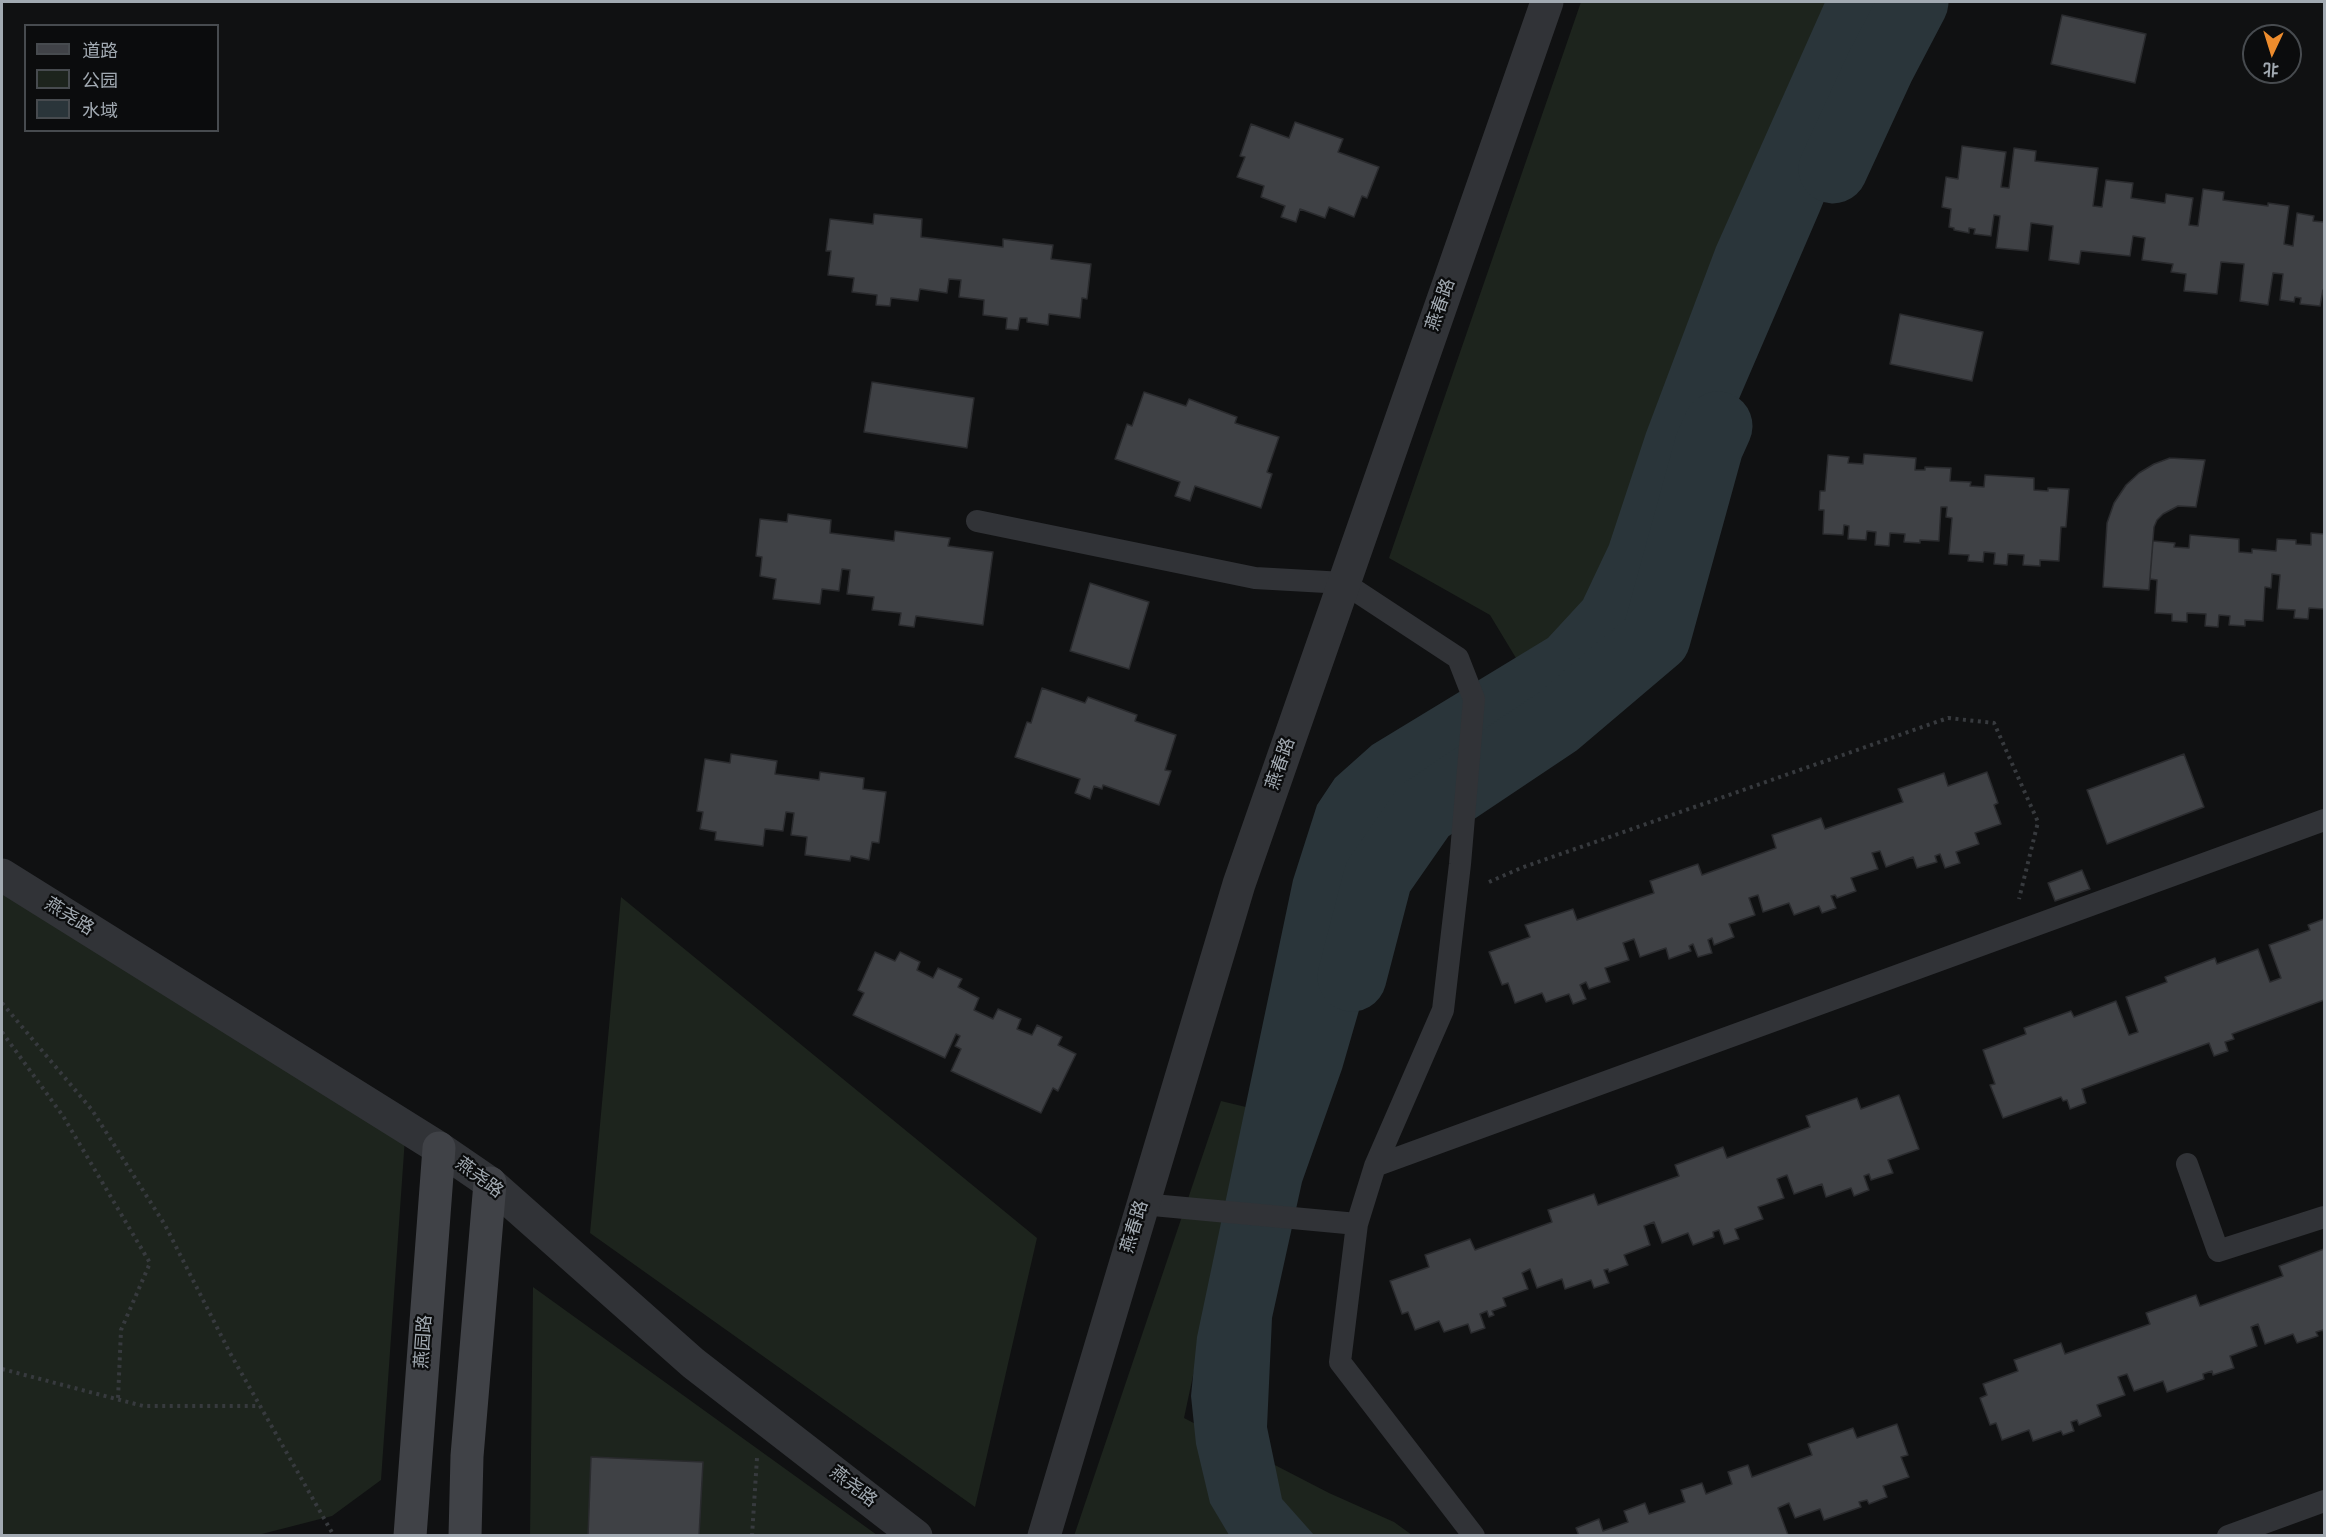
<!DOCTYPE html>
<html>
<head>
<meta charset="utf-8">
<style>
	body { margin:0 }
	#map { position:relative; width:2326px; height:1537px; overflow:hidden; background:#101112; font-family:"Archivo Narrow","Noto Sans SC",sans-serif }
	canvas { display:block }
	.frame { position:absolute; inset:0; border:3px solid #a2aab2; pointer-events:none }
	.legend { position:absolute; left:24px; top:24px; width:195px; height:108px; box-sizing:border-box; background:#0b0c0d; border:2px solid #474b4f; margin:0; padding:8px 10px; list-style:none; font-size:18px; color:#a2aab2 }
	.legend li { display:flex; align-items:center; gap:12px; height:30px }
	.legend b { width:30px; border:2px solid #474b4f }
	.north { position:absolute; left:2242px; top:24px; width:60px; height:60px; box-sizing:border-box; background:#0b0c0d; border:2px solid #474b4f; border-radius:50%; rotate:184deg; font-size:16px; font-weight:700; line-height:24px; text-align:center; color:#a2aab2 }
	.north::after { content:''; display:block; margin:auto; width:21px; height:27px; background:#ed8c2d; clip-path:polygon(50% 0,100% 100%,50% 72%,0 100%) }
</style>
</head>
<body>
<div id="map">
<canvas width="2326" height="1537"></canvas>
<div class="frame"></div>
<ul class="legend">
<li><b style="height:8px;background:#404247"></b>道路</li>
<li><b style="height:16px;background:#1d241d"></b>公园</li>
<li><b style="height:16px;background:#2a353a"></b>水域</li>
</ul>
<div class="north">北</div>
</div>
<script>
const g = document.querySelector('canvas').getContext('2d');
g.lineJoin = 'round';
function fill(path, color) { g.fillStyle = color; g.fill(path, 'evenodd'); }
const shape = rows => new Path2D(rows.map(r => 'M' + r).join(''));
function trace(path, color, width, dash) { g.strokeStyle = color; g.lineWidth = width; g.lineCap = dash ? 'butt' : 'round'; g.setLineDash(dash || []); g.stroke(path); }
function write(font, color, halo, rows, align = 'center') {
  g.font = font + ' "Archivo Narrow","Noto Sans SC",sans-serif'; g.lineWidth = 4.5; g.setLineDash([]); g.textBaseline = 'middle'; g.strokeStyle = halo; g.fillStyle = color; for (const [text, x, y, turn = 0] of rows) {
    g.save(); g.translate(x, y); g.rotate((+turn || 0) * Math.PI / 180); g.textAlign = isNaN(turn) ? turn : align; if (halo) g.strokeText(text, 0, 0); g.fillText(text, 0, 0); g.restore();
  }
}
fill(shape([
	[1581,2,1846,2,1577,624,1519,663,1490,615,1389,558],
	[2,891,405,1138,381,1480,332,1516,254,1536,2,1535],
	[621,897,1037,1238,975,1507,590,1233],
	[1221,1101,1250,1108,1184,1418,1329,1493,1394,1522,1412,1535,1074,1536],
	[533,1287,877,1535,530,1536]
]), '#1d241d');
fill(shape([
	[1825,2,1906,2,1819,213,1695,501,1652,614,1633,648,1619,662,1554,703,1430,787,1400,820,1383,857,1377,880,1373,938,1366,986,1342,1069,1302,1182,1272,1318,1267,1427,1282,1499,1314,1535,1229,1535,1210,1503,1196,1444,1191,1396,1197,1337,1293,880,1317,805,1335,778,1372,745,1548,638,1583,600,1609,545,1646,433,1716,247]
]), '#2a353a');
trace(shape([
	[1833,169,1880,67,1914,2],
	[1352,977,1378,877,1424,811,1557,722,1656,638,1709,446,1718,426]
]), '#2a353a', 69);
const building = shape([
	[2062,15,2146,34,2135,83,2051,64,2062,15],
	[1295,122,1343,139,1338,152,1379,167,1367,198,1362,196,1354,217,1329,207,1325,218,1300,209,1296,222,1281,217,1285,206,1261,197,1264,186,1237,177,1245,157,1240,156,1251,124,1289,138,1295,122],
	[1962,146,2006,152,2001,187,2009,188,2014,148,2036,151,2035,161,2098,168,2093,206,2102,207,2106,180,2133,183,2131,198,2165,203,2166,194,2193,198,2189,225,2198,226,2203,189,2224,192,2223,200,2268,206,2268,203,2289,206,2284,244,2293,246,2297,213,2314,216,2313,221,2324,222,2324,290,2323,290,2320,306,2300,304,2301,298,2295,297,2294,302,2280,300,2283,274,2273,273,2268,305,2240,301,2244,264,2221,262,2217,294,2184,291,2186,274,2171,272,2173,264,2142,260,2145,238,2133,236,2130,256,2081,251,2079,264,2049,260,2053,226,2031,223,2028,251,1996,248,2000,216,1994,215,1991,236,1974,234,1975,229,1969,228,1969,233,1954,230,1954,228,1949,227,1951,209,1942,207,1946,177,1958,179,1962,146],
	[874,214,922,219,921,237,1003,247,1003,239,1053,245,1051,259,1091,264,1087,299,1082,298,1080,318,1049,314,1048,325,1027,322,1027,318,1020,318,1018,330,1006,329,1007,318,983,315,984,300,959,297,961,280,949,279,947,293,920,289,918,301,891,298,890,306,876,305,877,295,852,292,854,278,828,275,831,251,826,251,830,219,873,224,874,214],
	[1900,314,1983,332,1972,381,1890,364,1900,314],
	[872,382,974,398,967,448,864,432,872,382],
	[1144,392,1186,406,1189,399,1237,417,1235,423,1279,437,1267,472,1272,474,1261,508,1195,486,1190,501,1175,496,1180,482,1115,459,1127,424,1132,426,1144,392],
	[1864,454,1916,458,1915,470,1925,470,1925,467,1951,468,1950,481,1971,482,1970,486,1984,487,1985,475,2034,478,2034,490,2048,491,2048,488,2069,489,2066,527,2061,527,2059,561,2040,560,2040,566,2023,565,2024,555,2008,554,2007,565,1994,564,1995,553,1984,552,1983,562,1968,561,1969,555,1949,554,1952,518,1946,517,1947,507,1941,507,1939,541,1920,540,1920,543,1904,542,1905,534,1890,533,1889,546,1875,545,1876,532,1867,531,1866,540,1848,539,1849,526,1844,525,1843,535,1823,534,1824,510,1819,510,1820,491,1825,491,1828,455,1849,457,1848,463,1863,464,1864,454],
	[2170,458,2205,460,2196,507,2178,506,2163,514,2157,520,2154,527,2149,590,2103,587,2107,523,2114,503,2126,485,2139,473,2154,464,2170,458],
	[788,514,831,520,830,533,894,541,895,531,950,538,948,546,993,552,983,625,916,616,914,627,899,625,901,613,872,610,874,597,847,594,850,570,842,569,839,591,822,589,820,604,773,599,776,579,760,576,762,557,756,556,760,519,787,522,788,514],
	[2311,533,2324,534,2324,609,2309,608,2308,619,2294,618,2295,610,2277,609,2280,575,2272,574,2271,588,2265,587,2263,621,2245,620,2245,626,2229,625,2230,616,2219,615,2218,627,2205,626,2206,614,2187,613,2187,622,2172,621,2172,614,2155,613,2157,580,2150,579,2153,541,2175,543,2174,547,2189,548,2190,535,2239,539,2239,552,2252,553,2252,549,2276,551,2277,539,2296,540,2296,544,2311,545,2311,533],
	[1090,583,1149,602,1129,669,1070,651,1090,583],
	[1042,688,1085,703,1088,697,1137,715,1135,721,1176,735,1165,770,1171,771,1159,805,1103,785,1102,789,1094,786,1090,799,1075,793,1080,779,1015,757,1027,722,1031,723,1042,688],
	[731,754,777,761,775,774,819,780,820,772,864,778,863,789,886,792,879,843,872,842,869,860,851,856,850,861,805,855,807,837,791,835,794,813,786,812,783,831,765,829,763,846,715,840,716,832,700,829,703,812,697,811,705,759,730,763,731,754],
	[2184,754,2204,807,2107,844,2087,790,2184,754],
	[1987,772,1998,803,1994,805,2001,824,1975,833,1979,844,1956,852,1960,863,1945,868,1940,854,1935,856,1937,862,1917,868,1913,857,1886,867,1880,851,1872,853,1878,869,1851,878,1856,891,1837,898,1835,895,1831,896,1836,908,1822,913,1819,906,1794,915,1789,903,1763,912,1758,895,1749,898,1755,915,1729,924,1734,937,1714,945,1712,938,1708,940,1712,953,1698,957,1693,944,1689,946,1691,951,1669,959,1666,948,1640,957,1634,939,1623,943,1629,960,1605,968,1610,982,1589,989,1586,982,1580,985,1586,999,1573,1004,1569,994,1546,1002,1542,993,1515,1003,1508,983,1502,985,1489,952,1530,937,1525,925,1573,909,1577,920,1654,893,1650,881,1698,864,1702,875,1776,848,1772,835,1821,818,1825,829,1903,802,1898,789,1944,773,1948,786,1987,772],
	[2082,870,2090,889,2055,901,2048,883,2082,870],
	[2324,919,2324,1000,2232,1034,2234,1039,2225,1042,2228,1051,2214,1056,2209,1043,2082,1089,2086,1103,2070,1109,2067,1100,2063,1101,2061,1097,2003,1118,1990,1085,1995,1084,1983,1050,2026,1034,2024,1028,2071,1011,2074,1017,2116,1001,2129,1035,2138,1032,2126,997,2167,982,2165,977,2215,958,2217,964,2258,949,2270,982,2281,978,2269,945,2310,930,2308,925,2324,919],
	[875,952,895,961,900,952,920,962,917,970,933,978,938,968,962,979,958,987,979,998,974,1010,993,1019,998,1009,1021,1019,1017,1029,1032,1035,1037,1025,1062,1037,1058,1045,1076,1054,1058,1091,1053,1088,1041,1113,951,1071,961,1049,955,1046,960,1036,956,1034,945,1058,853,1015,864,993,858,990,875,952],
	[1899,1095,1919,1149,1888,1160,1893,1173,1871,1180,1869,1174,1864,1176,1869,1190,1854,1196,1851,1188,1826,1197,1822,1184,1794,1194,1787,1175,1777,1179,1784,1198,1758,1207,1763,1219,1735,1229,1739,1239,1724,1244,1719,1230,1713,1232,1714,1237,1693,1245,1688,1233,1662,1243,1654,1222,1644,1226,1650,1245,1624,1255,1628,1265,1609,1272,1608,1269,1604,1270,1609,1283,1594,1288,1591,1280,1565,1289,1562,1279,1537,1288,1530,1269,1522,1273,1528,1289,1503,1298,1506,1306,1492,1311,1494,1315,1489,1317,1487,1311,1480,1314,1485,1328,1471,1333,1468,1324,1444,1332,1439,1321,1415,1330,1408,1312,1402,1314,1390,1281,1429,1267,1425,1255,1470,1239,1475,1250,1552,1222,1548,1210,1594,1194,1598,1205,1679,1176,1675,1165,1723,1147,1727,1158,1810,1127,1806,1116,1857,1098,1861,1109,1899,1095],
	[2324,1249,2324,1334,2323,1330,2316,1332,2318,1336,2297,1343,2293,1334,2265,1344,2258,1324,2251,1327,2257,1346,2230,1356,2234,1368,2213,1375,2212,1371,2203,1374,2204,1379,2167,1392,2163,1381,2134,1391,2127,1374,2118,1377,2125,1395,2097,1405,2101,1416,2079,1425,2077,1420,2071,1422,2074,1431,2063,1435,2061,1431,2033,1441,2029,1430,2002,1440,1996,1423,1990,1425,1980,1398,1987,1395,1983,1384,2018,1371,2014,1360,2061,1343,2065,1354,2150,1324,2146,1313,2196,1295,2200,1306,2283,1276,2279,1266,2324,1249],
	[1897,1424,1908,1455,1901,1457,1909,1477,1883,1486,1887,1497,1869,1504,1867,1500,1859,1502,1861,1507,1824,1520,1820,1509,1795,1518,1789,1503,1778,1508,1788,1535,1786,1536,1579,1536,1576,1528,1599,1519,1603,1531,1628,1522,1624,1511,1645,1503,1649,1514,1685,1502,1681,1490,1702,1483,1706,1494,1732,1484,1728,1472,1748,1465,1752,1477,1812,1455,1808,1444,1853,1428,1857,1438,1897,1424],
	[591,1457,703,1462,699,1536,588,1536,591,1457]
]);
fill(building, '#3f4145');
trace(building, '#2a2b2e', 1.5);
trace(shape([
	[1489,882,1521,868,1948,718,1994,723,2038,822,2019,899],
	[2,1003,92,1110,165,1225,230,1353,334,1536],
	[2,1032,63,1116,150,1263,121,1330,118,1399],
	[2,1369,143,1406,260,1406],
	[752,1536,757,1458]
]), '#373a3e', 4, [3, 4.5]);
trace(shape([
	[977,521,1255,578,1344,583,1458,658,1474,699,1460,864,1443,1010,1375,1166,1357,1224,1340,1362,1474,1536],
	[2187,1164,2218,1251,2324,1217],
	[1375,1166,2324,820],
	[1142,1204,1357,1224],
	[2228,1536,2324,1501]
]), '#313337', 22);
trace(shape([
	[2,875,439,1148,490,1183,693,1363,916,1536]
]), '#313337', 33);
trace(shape([
	[1044,1536,1239,884,1547,2]
]), '#313337', 33);
trace(shape([
	[410,1536,439,1148],
	[465,1536,467,1456,490,1183]
]), '#404247', 33);
write('18px', '#a2aab2', '#0b0c0d', [
	["燕春路",1441,305,-71],
	["燕春路",1281,764,-71],
	["燕尧路",69,917,32],
	["燕尧路",479,1178,37],
	["燕春路",1135,1227,-73],
	["燕园路",424,1342,-86],
	["燕尧路",853,1487,38]
]);
</script>
</body>
</html>
